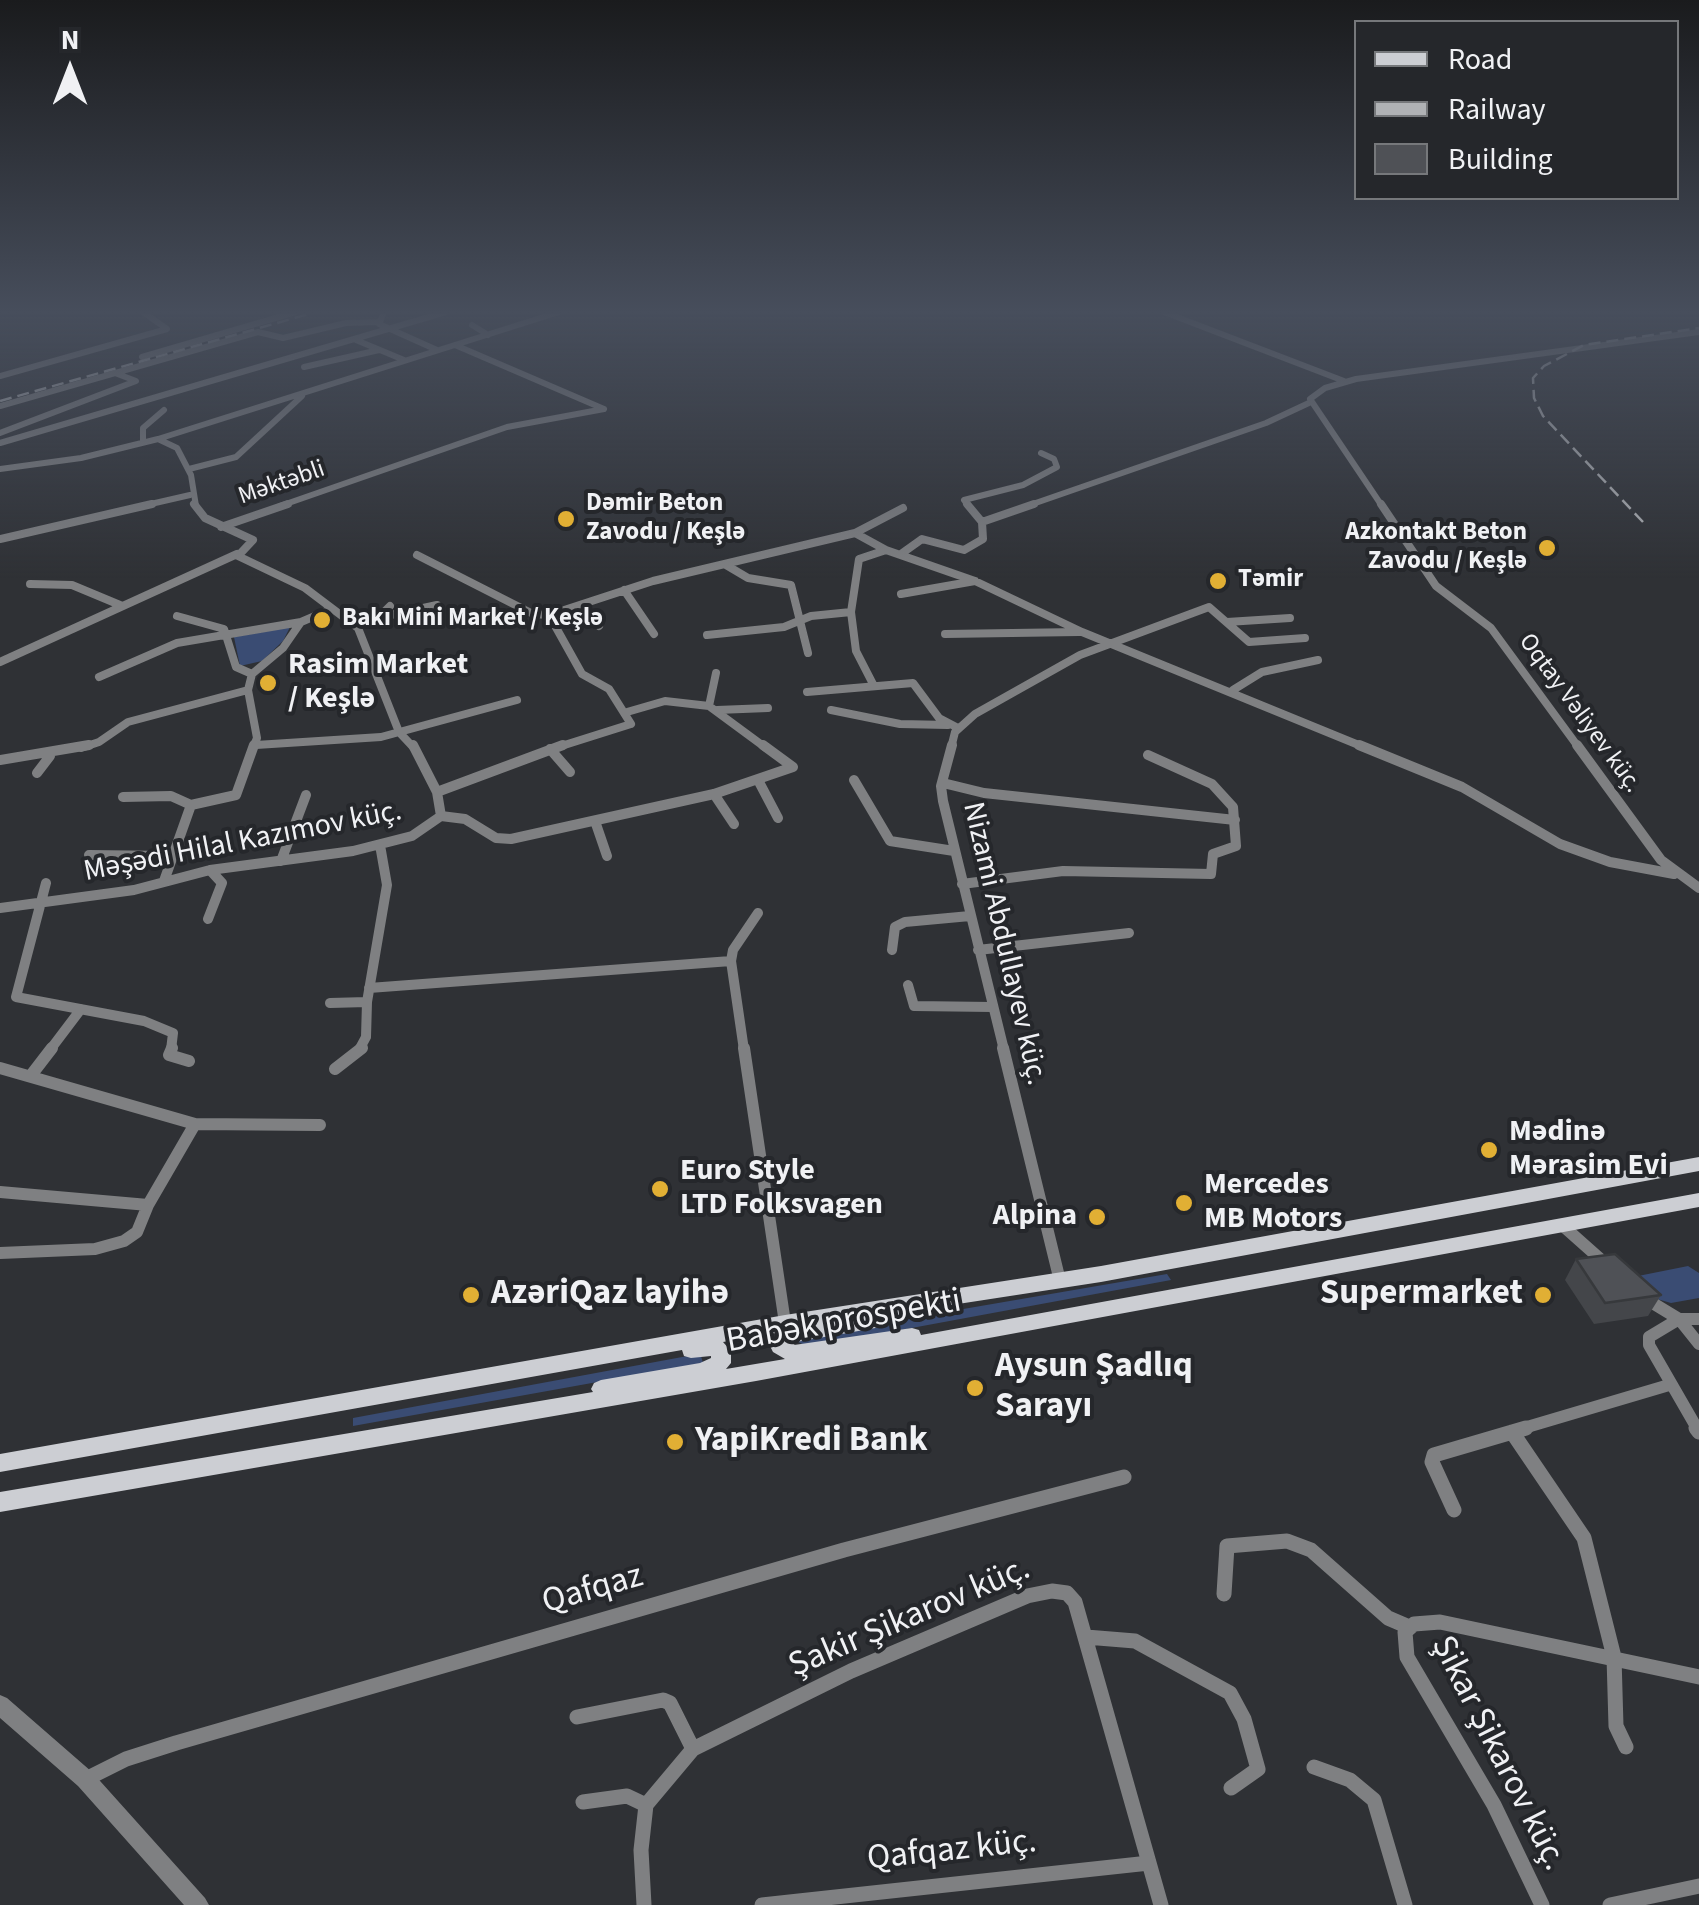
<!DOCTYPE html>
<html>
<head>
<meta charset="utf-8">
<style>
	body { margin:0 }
	#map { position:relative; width:1699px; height:1905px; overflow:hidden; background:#2f3135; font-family:"Source Sans 3",sans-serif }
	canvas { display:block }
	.legend { position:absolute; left:1354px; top:20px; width:325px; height:180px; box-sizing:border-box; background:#25272b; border:2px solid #76787b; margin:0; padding:12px 18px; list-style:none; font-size:30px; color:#f0f1f4 }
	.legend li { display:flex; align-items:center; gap:20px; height:50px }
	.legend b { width:50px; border:2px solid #76787b }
	.north { position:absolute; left:20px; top:20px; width:100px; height:100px; -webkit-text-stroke:8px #25272b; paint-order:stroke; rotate:0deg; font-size:28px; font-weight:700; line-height:40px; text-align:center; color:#f0f1f4 }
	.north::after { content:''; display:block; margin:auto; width:35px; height:45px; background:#f0f1f4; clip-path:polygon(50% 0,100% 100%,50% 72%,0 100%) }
</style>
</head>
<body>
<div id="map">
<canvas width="1699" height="1905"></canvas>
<ul class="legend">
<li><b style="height:12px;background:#ccced3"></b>Road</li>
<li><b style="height:12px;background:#b0b2b5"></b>Railway</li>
<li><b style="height:28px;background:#4f5156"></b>Building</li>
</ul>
<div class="north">N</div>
</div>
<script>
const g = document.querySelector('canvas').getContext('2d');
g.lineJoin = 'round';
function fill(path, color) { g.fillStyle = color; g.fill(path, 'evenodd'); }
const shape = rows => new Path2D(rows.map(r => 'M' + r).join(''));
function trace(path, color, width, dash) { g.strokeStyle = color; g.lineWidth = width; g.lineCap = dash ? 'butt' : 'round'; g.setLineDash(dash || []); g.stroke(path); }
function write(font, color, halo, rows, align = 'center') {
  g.font = font + ' "Source Sans 3",sans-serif'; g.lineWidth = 8; g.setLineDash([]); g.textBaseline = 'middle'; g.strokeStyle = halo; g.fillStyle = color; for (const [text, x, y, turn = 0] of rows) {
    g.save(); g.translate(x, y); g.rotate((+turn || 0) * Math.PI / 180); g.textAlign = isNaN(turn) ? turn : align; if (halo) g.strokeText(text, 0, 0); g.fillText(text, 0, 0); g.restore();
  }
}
fill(shape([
	[290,627,283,641,262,661,240,666,234,637],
	[1688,1266,1699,1273,1699,1298,1671,1303,1657,1299,1633,1277],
	[1167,1274,1171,1280,809,1347,798,1342,806,1336],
	[693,1355,701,1356,703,1363,353,1426,353,1418]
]), '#3a4c73');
trace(shape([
	[384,312,379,324,437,350],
	[1164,312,1344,381],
	[472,325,488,335],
	[356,340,404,360],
	[455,345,604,409],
	[142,357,296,312],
	[304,367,379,350],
	[0,376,167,329,143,312],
	[0,406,258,332,283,338,346,323,378,322],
	[0,433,136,381,115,373],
	[158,439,177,448,191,475,196,506],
	[143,442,143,428,164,410],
	[0,443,446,312],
	[0,469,81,458,158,439,559,312],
	[189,469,236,457,302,396],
	[142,506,190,495],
	[280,506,507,427,604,409],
	[969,506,964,500,1023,485,1057,467,1054,459,1041,453],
	[1027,506,1266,423,1311,402],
	[1382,506,1310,399,1325,388,1356,379,1699,332]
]), '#7f8082', 6);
trace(shape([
	[194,504,205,518,253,540,238,556,305,588,358,628,399,732,414,748],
	[1381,504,1436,586,1491,628,1579,748],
	[982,522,1034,504],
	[221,527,288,504],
	[855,533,903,508],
	[0,539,152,504],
	[901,554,922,539,964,550,983,539,982,522,967,504],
	[417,555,533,614,549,615,582,674,609,689,631,724,555,748],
	[726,565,748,578,791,585,808,653],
	[30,584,72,585,120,605],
	[624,590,654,634],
	[901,594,975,581],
	[583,604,599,626],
	[549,615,653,581,855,533,886,550,975,581,1082,632,1366,748],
	[177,616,224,629,236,667,252,674],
	[379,617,390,606],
	[1227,622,1290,618],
	[354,623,437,605],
	[945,634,1079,632],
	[707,635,784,627,811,616,851,612],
	[0,662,237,554],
	[99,677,177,643,301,622],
	[874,686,856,651,851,612,859,559,886,550],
	[248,690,257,738,253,748],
	[1233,690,1262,672,1318,660],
	[807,692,913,683,939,718,958,728],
	[709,706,716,673],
	[717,710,768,708],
	[831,710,900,724,948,725],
	[627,712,665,701,709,706,766,748],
	[256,745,381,737,517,700],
	[81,748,99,742,128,722,248,690,252,674,283,648,301,622,329,610],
	[951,748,955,732,975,714,1080,655,1209,607,1249,642,1305,638]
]), '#7f8082', 8);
trace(shape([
	[763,745,793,767],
	[952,745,941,786,943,801,1004,1050],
	[1359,745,1462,787,1560,844,1610,862,1674,874],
	[1577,745,1661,860,1699,888],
	[550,749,570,772],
	[0,760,89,745],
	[37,773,50,756],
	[758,780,778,818],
	[854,780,890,841,954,851],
	[943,783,984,793,1235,820],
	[437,792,563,745],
	[714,794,734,824],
	[123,797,171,796,191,805,236,795,254,745],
	[441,816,465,819,496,838,511,839,714,794,793,767],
	[595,821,607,856],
	[89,855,171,856],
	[281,861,306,795],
	[164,881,191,805],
	[46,883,16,997,144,1021,173,1033,171,1050],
	[962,884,1063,871,1211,874,1213,854,1236,846,1233,807,1212,784,1148,755],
	[0,908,134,890,210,870,353,851,412,836,441,816,437,792,413,745],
	[208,919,222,883,210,870],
	[892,950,895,927,905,922,970,916],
	[978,950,1129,933],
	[908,985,914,1006,992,1007],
	[369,988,731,961],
	[330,1003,367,1002],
	[50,1050,81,1009],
	[359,1050,366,1037,367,1002,387,885,380,845],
	[744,1050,731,961,733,950,758,913]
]), '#7f8082', 10);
trace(shape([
	[172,1048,169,1055,189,1061],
	[744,1048,785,1323],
	[1003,1048,1060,1281],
	[0,1068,195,1124,320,1125],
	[335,1069,362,1048],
	[32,1074,52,1048],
	[0,1192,148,1205,195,1124],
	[1562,1225,1607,1265],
	[0,1253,95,1249,124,1241,137,1232,148,1205],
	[1646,1299,1679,1319,1699,1319],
	[1517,1430,1669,1385],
	[1698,1430,1649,1345,1649,1337,1679,1319,1699,1344]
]), '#7f8082', 12);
trace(shape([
	[1696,1428,1699,1432],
	[1512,1432,1584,1538,1614,1657,1616,1726,1626,1747],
	[1454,1510,1432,1462,1434,1455,1526,1428],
	[1224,1594,1227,1546,1287,1541,1311,1550,1388,1618,1409,1627],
	[1086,1637,1135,1641,1230,1693,1244,1719,1258,1769,1231,1788],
	[577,1717,663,1700,670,1703,693,1749],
	[1314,1767,1350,1780,1374,1800,1405,1905],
	[86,1779,126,1759,176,1743,844,1550,1124,1477],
	[583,1802,627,1796,646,1805],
	[644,1905,641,1850,646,1805,693,1749,851,1671,1027,1596,1052,1591,1067,1593,1075,1602,1161,1905],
	[762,1905,1149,1863],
	[1542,1905,1494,1805,1407,1657,1405,1632,1414,1624,1440,1622,1699,1677],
	[1610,1905,1699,1886]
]), '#7f8082', 15);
fill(shape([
	[0,1695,7,1698,92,1772,205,1898,209,1905,184,1905,78,1786,0,1718,0,1695]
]), '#7f8082');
fill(shape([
	[1699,1157,1699,1171,1101,1282,906,1312,907,1316,905,1322,898,1324,796,1342,794,1345,912,1328,919,1330,921,1335,1699,1193,1699,1207,756,1381,0,1512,0,1492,593,1392,591,1389,594,1383,601,1380,700,1363,711,1358,711,1356,691,1358,684,1356,682,1350,0,1472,0,1454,785,1315,1101,1266,1699,1157],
	[782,1332,770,1346,773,1352,785,1359,726,1369,731,1363,731,1351,723,1342,782,1332]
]), '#ccced3');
trace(shape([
	[0,401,316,312],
	[1643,522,1543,416,1534,398,1533,378,1544,366,1584,345,1699,328]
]), '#b0b2b5', 2.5, [12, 6]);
fill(shape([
	[1576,1259,1661,1295,1648,1316,1594,1324,1565,1280]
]), '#44464a');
const building = shape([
	[1615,1254,1661,1295,1605,1303,1576,1259,1615,1254]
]);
fill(building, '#4f5156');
trace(building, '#37393c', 2.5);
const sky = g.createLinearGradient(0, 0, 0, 579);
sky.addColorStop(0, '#1a1b1d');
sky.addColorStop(0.54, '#474e5c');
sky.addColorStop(1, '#474e5c00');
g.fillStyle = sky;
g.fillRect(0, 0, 1699, 579);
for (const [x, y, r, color] of [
	[566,519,10,"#e1af34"],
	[1547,548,10,"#e1af34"],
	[1218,581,10,"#e1af34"],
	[322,620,10,"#e1af34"],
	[268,683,10,"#e1af34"],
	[1489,1150,10,"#e1af34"],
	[660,1189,10,"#e1af34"],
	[1184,1203,10,"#e1af34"],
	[1097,1217,10,"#e1af34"],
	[471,1295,10,"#e1af34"],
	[1543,1295,10,"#e1af34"],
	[975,1388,10,"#e1af34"],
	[675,1442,10,"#e1af34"]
]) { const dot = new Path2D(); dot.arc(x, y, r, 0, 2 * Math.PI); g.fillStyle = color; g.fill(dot); trace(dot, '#25272b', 4); }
write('25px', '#f0f1f4', '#25272b', [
	["Məktəbli",282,484,-19],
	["Oqtay Vəliyev küç.",1579,714,54]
]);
write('bold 25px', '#f0f1f4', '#25272b', [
	["Dəmir Beton",586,505],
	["Zavodu / Keşlə",586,534],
	["Azkontakt Beton",1527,534,"right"],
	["Zavodu / Keşlə",1527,563,"right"],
	["Təmir",1238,581],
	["Bakı Mini Market / Keşlə",342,620]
], 'left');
write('bold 30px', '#f0f1f4', '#25272b', [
	["Rasim Market",288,666],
	["/ Keşlə",288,700],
	["Mədinə",1509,1133],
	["Mərasim Evi",1509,1167],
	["Euro Style",680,1172],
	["LTD Folksvagen",680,1206],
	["Mercedes",1204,1186],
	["MB Motors",1204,1220],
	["Alpina",1077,1217,"right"]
], 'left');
write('30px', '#f0f1f4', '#25272b', [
	["Məşədi Hilal Kazımov küç.",243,843,-11],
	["Nizami Abdullayev küç.",1003,944,77]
]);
write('bold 35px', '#f0f1f4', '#25272b', [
	["AzəriQaz layihə",491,1295],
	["Supermarket",1523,1295,"right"],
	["Aysun Şadlıq",995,1368],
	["Sarayı",995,1408],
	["YapiKredi Bank",695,1442]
], 'left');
write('35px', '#f0f1f4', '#25272b', [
	["Babək prospekti",844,1323,-10],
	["Qafqaz",593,1591,-16],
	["Şakir Şikarov küç.",910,1619,-23],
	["Şikar Şikarov küç.",1497,1754,63],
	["Qafqaz küç.",952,1852,-6]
]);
</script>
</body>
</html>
